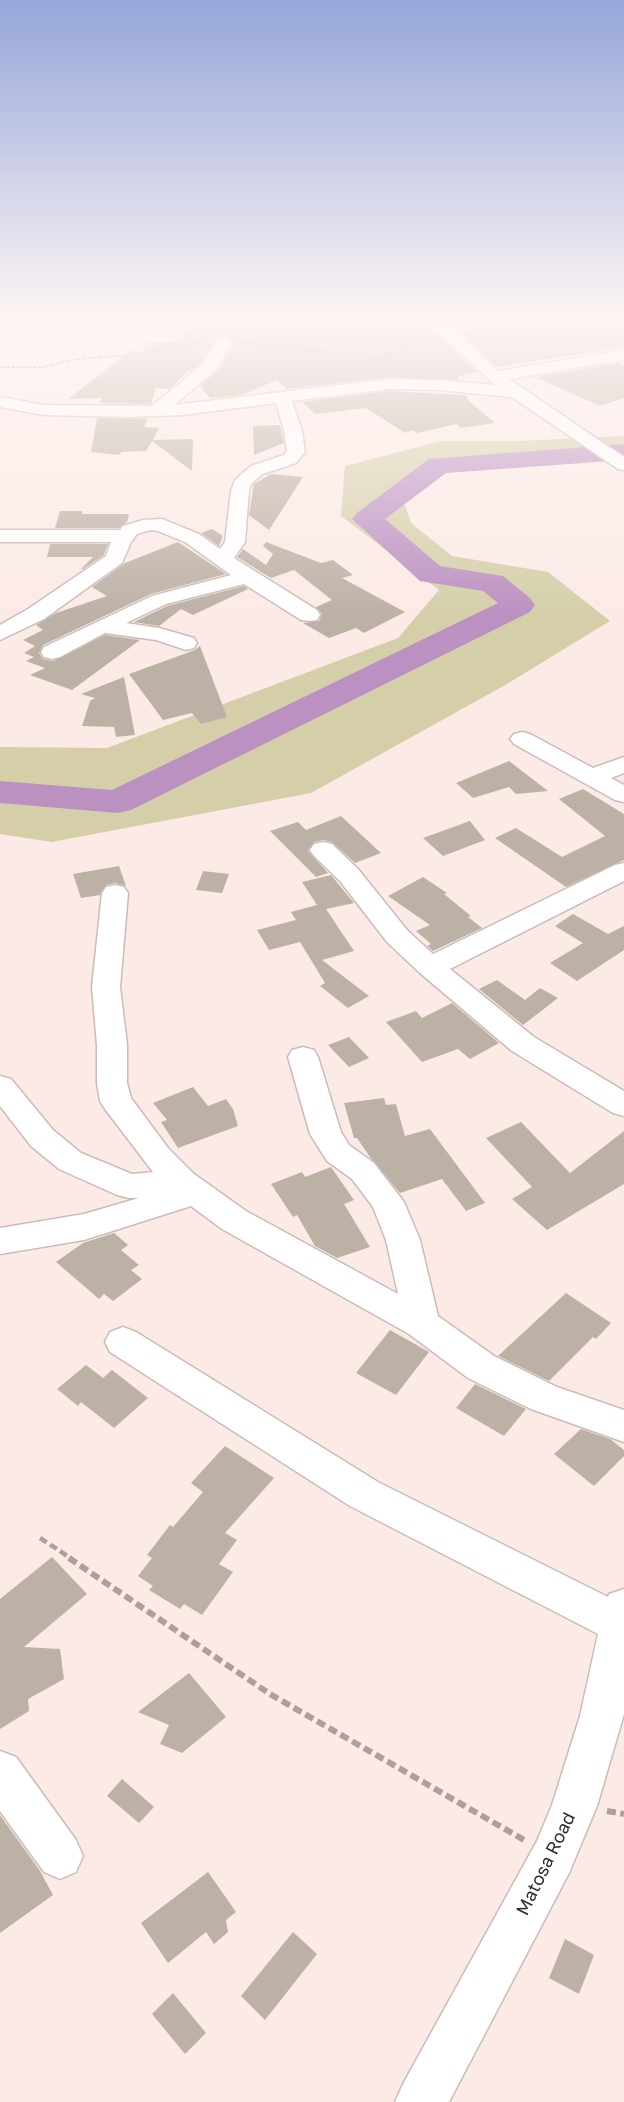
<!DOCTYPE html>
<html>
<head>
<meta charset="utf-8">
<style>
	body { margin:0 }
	canvas { display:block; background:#fceae6 }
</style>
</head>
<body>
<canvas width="624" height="2102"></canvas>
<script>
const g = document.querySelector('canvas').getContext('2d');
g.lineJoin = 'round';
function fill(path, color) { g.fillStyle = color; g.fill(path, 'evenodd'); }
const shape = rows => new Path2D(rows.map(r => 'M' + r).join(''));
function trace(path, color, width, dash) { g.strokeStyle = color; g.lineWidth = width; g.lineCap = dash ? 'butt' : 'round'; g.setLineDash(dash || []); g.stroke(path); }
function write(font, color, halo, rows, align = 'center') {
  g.font = font + ' "Golos Text",sans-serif'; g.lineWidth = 4.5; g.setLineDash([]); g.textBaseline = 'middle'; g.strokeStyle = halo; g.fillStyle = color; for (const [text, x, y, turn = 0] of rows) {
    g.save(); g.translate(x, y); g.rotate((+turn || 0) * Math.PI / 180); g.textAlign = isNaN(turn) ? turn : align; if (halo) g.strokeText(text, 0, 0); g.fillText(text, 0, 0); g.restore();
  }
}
fill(shape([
	[624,436,624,455,529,456,457,461,403,499,411,523,452,556,548,572,610,621,507,684,311,793,52,842,0,834,0,747,107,748,398,638,439,590,341,516,345,466,441,441,519,441]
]), '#d4cfa9');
fill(shape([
	[624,444,624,460,446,473,385,519,440,566,503,576,530,598,535,605,530,612,131,810,118,813,0,803,0,781,112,790,498,603,483,591,420,581,352,519,357,513,429,459,624,444]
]), '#bb91c2');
fill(shape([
	[199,322,314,325,337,322,425,322,477,372,458,376,459,380,389,377,287,389,277,380,242,395,210,398,200,386,218,371,234,343,233,340,223,335,216,338,201,363,189,372,188,371,170,389,156,388,151,404,100,403,102,398,68,399,132,350,142,353,147,342,174,342],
	[492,322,618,322,624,331,624,347,497,367,459,332,488,327],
	[620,363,624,367,624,398,600,406,535,377],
	[389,391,466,395,469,401,495,423,461,428,457,424,417,433,413,430,405,433,366,408,315,414,302,402],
	[97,418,147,419,144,427,159,428,153,440,193,439,192,471,152,441,146,451,122,452,119,455,91,452],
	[280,425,284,443,254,455,253,426],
	[271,474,303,477,269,530,249,515,254,484],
	[60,511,82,511,82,514,129,514,127,522,119,528,55,528],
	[212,529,223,536,219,546,201,533],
	[178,542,226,574,151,594,43,645,39,653,43,659,53,661,105,635,140,640,72,690,30,675,45,668,26,661,34,657,24,653,35,646,23,640,43,630,36,625,56,613,107,596,92,587,125,563],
	[266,542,321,563,333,560,353,575,342,578,405,612,364,633,356,628,329,638,303,623,319,621,322,614,316,607,332,600,294,570,271,578,237,557,243,549,266,565,273,554,263,546],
	[50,544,108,544,104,555,83,569,81,569,93,557,47,557],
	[244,586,248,589,193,615,181,609,159,626,134,622,167,606],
	[200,646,227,717,201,724,192,713,163,720,129,674,195,650],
	[124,677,135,735,116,737,114,727,82,726,90,701,95,698,81,694],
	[509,761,548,791,516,794,509,787,473,798,456,783],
	[583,789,624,814,624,860,566,887,495,838,516,828,562,857,605,836,559,799],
	[341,816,381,853,355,863,332,842,323,840,314,842,308,851,328,873,316,877,270,831,298,822,306,830],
	[470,821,485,840,443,856,423,838],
	[119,866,126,886,115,883,106,885,100,895,81,898,73,874],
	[203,871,229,874,222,893,196,890],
	[331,875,354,903,326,909,354,951,322,960,369,996,348,1008,320,986,325,983,300,942,269,950,257,930,296,920,291,912,317,905,302,882],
	[423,877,447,893,444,894,471,916,468,917,482,928,433,951,427,946,431,944,416,931,430,925,388,896],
	[573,914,608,934,624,926,624,950,577,981,550,963,583,943,555,926],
	[497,980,525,1000,540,988,558,998,523,1025,479,989],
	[452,1003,499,1043,470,1059,458,1049,422,1062,386,1022,416,1011,422,1018],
	[349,1037,369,1058,349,1067,328,1045],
	[193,1087,208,1106,226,1099,233,1109,238,1126,178,1148,161,1122,167,1120,153,1103],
	[384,1098,386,1105,396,1104,405,1136,430,1129,485,1203,466,1211,442,1179,400,1193,370,1157,357,1138,354,1138,344,1103],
	[521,1122,570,1173,624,1131,624,1184,547,1230,512,1199,532,1187,486,1138],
	[331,1167,354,1200,344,1204,370,1247,337,1258,315,1246,297,1215,293,1217,271,1184,302,1172,305,1177],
	[114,1233,128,1245,121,1250,139,1265,131,1270,142,1279,113,1301,104,1294,99,1299,56,1262,83,1243],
	[566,1293,611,1323,596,1339,593,1337,549,1381,498,1356],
	[390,1330,429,1352,396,1395,356,1373],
	[86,1365,103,1378,112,1370,148,1398,114,1428,81,1402,78,1406,57,1389],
	[475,1384,526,1409,504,1436,456,1408],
	[581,1429,610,1439,624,1450,624,1456,594,1486,554,1454],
	[225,1446,274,1478,225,1533,237,1540,219,1564,233,1572,202,1615,184,1604,180,1609,149,1590,153,1586,138,1576,152,1558,147,1555,170,1525,173,1527,203,1492,191,1483],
	[52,1557,87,1594,24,1647,60,1649,64,1679,28,1699,29,1711,0,1729,0,1599],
	[189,1673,226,1717,182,1753,160,1744,169,1725,138,1712],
	[122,1779,154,1807,139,1823,107,1796],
	[0,1815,40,1871,53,1895,0,1933],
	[208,1872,236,1912,226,1920,228,1932,214,1944,206,1932,168,1963,141,1923],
	[293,1932,317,1954,265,2020,241,1996],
	[565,1939,594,1955,579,1994,549,1978],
	[173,1993,206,2033,185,2054,152,2014]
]), '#bcb1a5');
const minor = shape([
	[427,322,490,322,488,325,454,331,498,371,624,350,624,360,509,379,624,457,624,470,618,469,512,397,438,390,389,389,292,401,302,431,305,452,296,463,263,474,252,483,249,491,245,542,234,558,317,610,320,615,317,620,309,621,301,620,244,584,166,604,126,623,159,628,194,638,197,643,194,648,186,650,156,640,105,633,60,657,52,659,44,657,41,652,44,647,152,596,231,575,185,542,158,531,151,530,137,534,131,542,122,563,44,619,0,640,0,625,28,609,106,556,111,542,0,542,0,530,120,530,123,526,143,520,162,519,199,534,220,549,225,542,231,491,235,480,251,466,284,455,287,451,284,431,276,403,183,415,130,417,44,415,0,407,0,397,44,405,152,406,203,364,218,339,224,337,232,342,216,370,174,405,389,379,438,380,495,385,427,322],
	[522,732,530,734,593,768,624,757,624,773,611,778,624,785,624,802,615,800,514,744,510,739,514,734,522,732],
	[323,842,332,844,358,869,407,930,433,954,615,865,624,863,624,881,450,969,534,1037,624,1091,624,1116,613,1113,512,1051,420,973,387,942,340,881,314,856,310,850,314,844,323,842],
	[115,885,124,887,128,893,120,987,127,1045,127,1083,131,1098,168,1148,194,1174,246,1211,398,1294,386,1240,373,1207,352,1179,327,1161,310,1134,288,1057,292,1050,303,1047,314,1050,318,1057,341,1132,349,1145,374,1163,404,1202,420,1240,438,1316,494,1356,557,1387,624,1410,624,1442,531,1409,468,1378,409,1334,222,1229,191,1206,84,1240,0,1254,0,1228,84,1214,139,1198,129,1198,117,1195,59,1169,31,1146,0,1106,0,1076,11,1079,53,1130,81,1153,132,1174,153,1172,105,1109,100,1101,97,1083,97,1045,92,987,102,893,106,887,115,885],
	[123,1327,136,1332,378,1482,608,1597,609,1594,624,1589,624,1714,597,1806,569,1873,449,2102,395,2102,403,2084,537,1841,552,1805,580,1716,598,1634,350,1506,110,1352,105,1342,110,1332,123,1327],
	[0,1751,16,1757,76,1840,83,1856,76,1872,60,1879,44,1872,0,1811,0,1751]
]);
trace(minor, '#ccbbb7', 3);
trace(shape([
	[178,322,172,332,180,345],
	[241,342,382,359,400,353,412,343,428,339],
	[0,367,43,367,77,359,130,355,201,343]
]), '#ac9f9c', 2, [4, 1.5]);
trace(shape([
	[40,1538,72,1559]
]), '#ac9f9c', 4.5, [8, 4]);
trace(shape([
	[69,1558,270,1694,524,1840],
	[607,1811,624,1814]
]), '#ac9f9c', 6, [9, 4.5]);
fill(minor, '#fff');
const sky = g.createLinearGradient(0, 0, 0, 616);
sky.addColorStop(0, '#96a6d9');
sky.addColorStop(0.52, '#fef6f4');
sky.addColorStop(1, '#fef6f400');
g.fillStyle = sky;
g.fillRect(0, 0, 624, 616);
write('18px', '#322c2a', '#fff', [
	["Matosa Road",546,1864,-64]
]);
</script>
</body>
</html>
